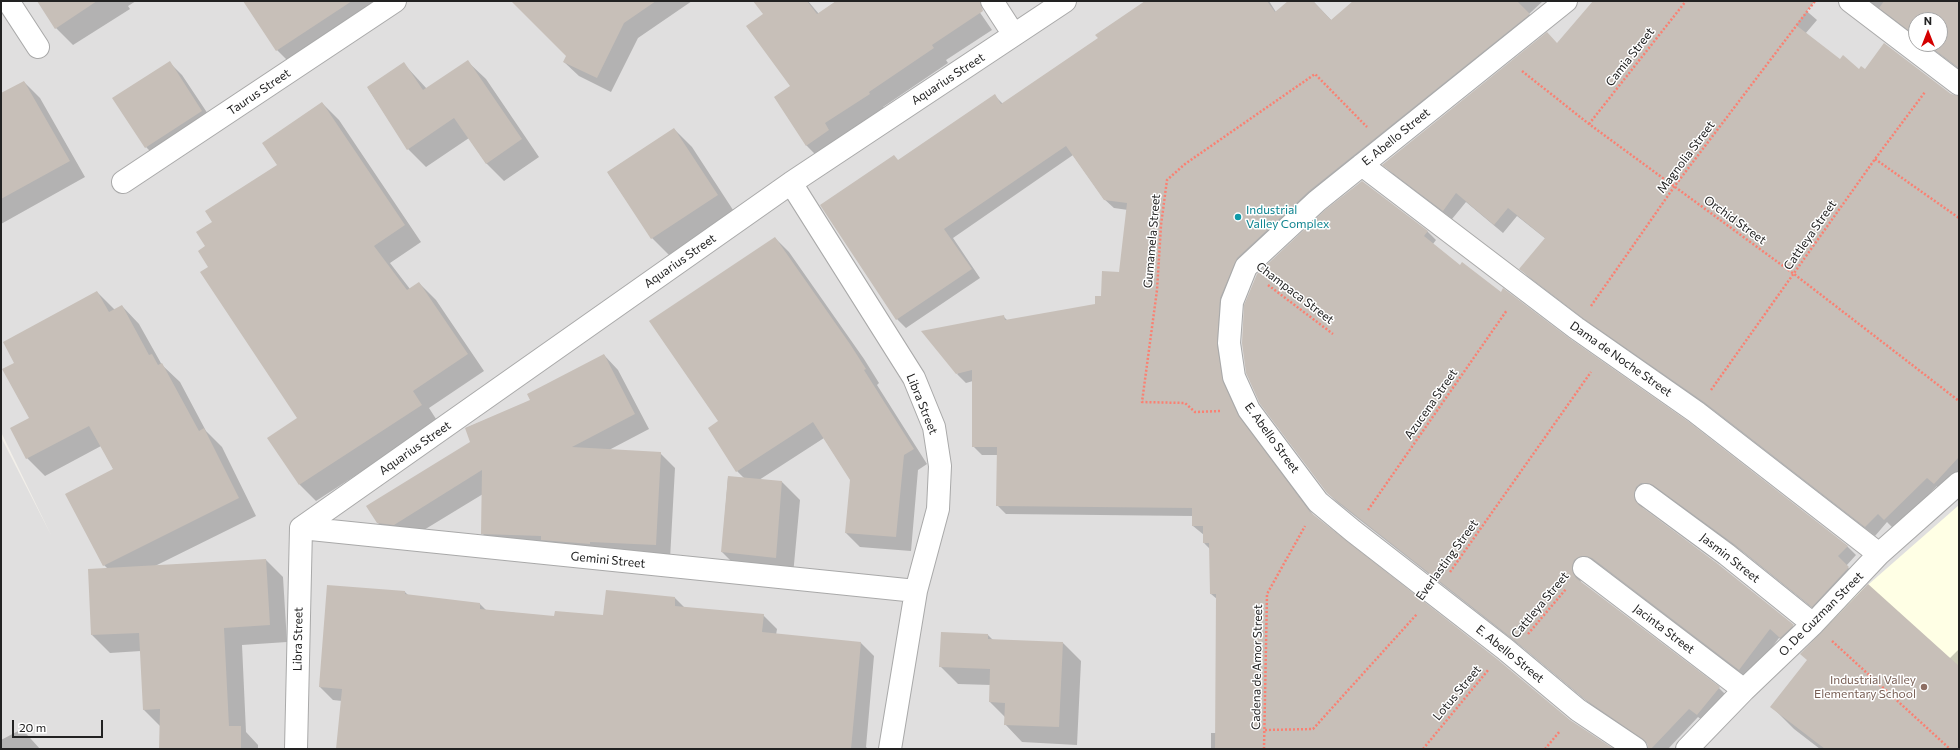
<!DOCTYPE html>
<html>
<head>
<meta charset="utf-8">
<style>
	body { margin:0 }
	#map { position:relative; width:1960px; height:750px; overflow:hidden; background:#f2efe9; font-family:Commissioner,sans-serif }
	canvas { display:block }
	.frame { position:absolute; inset:0; border:2px solid #222; pointer-events:none }
	.north { position:absolute; left:1908px; top:12px; width:40px; height:40px; box-sizing:border-box; background:#fff; border:1px solid #a7a7a7; border-radius:50%; rotate:0deg; font-size:11px; font-weight:700; line-height:16px; text-align:center; color:#222 }
	.north::after { content:''; display:block; margin:auto; width:14px; height:18px; background:#d40000; clip-path:polygon(50% 0,100% 100%,50% 72%,0 100%) }
	.scale { position:absolute; left:12px; top:720px; width:91px; height:18px; box-sizing:border-box; border:2px solid #222; border-top:0; padding-left:5px; font-size:12px; line-height:14px; white-space:nowrap; color:#222; -webkit-text-stroke:3px #fff; paint-order:stroke }
</style>
</head>
<body>
<div id="map">
<canvas width="1960" height="750"></canvas>
<div class="frame"></div>
<div class="north">N</div>
<div class="scale">20 m</div>
</div>
<script>
const g = document.querySelector('canvas').getContext('2d');
g.lineJoin = 'round';
function fill(path, color) { g.fillStyle = color; g.fill(path, 'evenodd'); }
const shape = rows => new Path2D(rows.map(r => 'M' + r).join(''));
function trace(path, color, width, dash) { g.strokeStyle = color; g.lineWidth = width; g.lineCap = dash ? 'butt' : 'round'; g.setLineDash(dash || []); g.stroke(path); }
function write(font, color, halo, rows, align = 'center') {
  g.font = font + ' Commissioner,sans-serif'; g.lineWidth = 3; g.setLineDash([]); g.textBaseline = 'middle'; g.strokeStyle = halo; g.fillStyle = color; for (const [text, x, y, turn = 0] of rows) {
    g.save(); g.translate(x, y); g.rotate((+turn || 0) * Math.PI / 180); g.textAlign = isNaN(turn) ? turn : align; if (halo) g.strokeText(text, 0, 0); g.fillText(text, 0, 0); g.restore();
  }
}
fill(shape([
	[1,1,1959,1,1959,749,1,749,1,437,51,535,1,432],
	[1916,20,1940,20,1940,44,1916,44]
]), '#e0dfdf');
fill(shape([
	[1959,505,1959,749,1957,749,1821,626]
]), '#ffffe5');
fill(shape([
	[38,1,136,1,128,6,130,9,73,45,56,28],
	[244,1,378,1,294,67,277,50],
	[533,1,692,1,638,38,611,92,579,76,564,62,567,56],
	[762,1,808,1,819,14,837,1,972,1,992,30,946,60,948,63,883,107,885,110,821,160,807,146,775,97,792,86,764,14],
	[1147,1,1269,1,1276,12,1300,1,1313,1,1332,21,1354,1,1543,1,1529,14,1538,23,1246,267,1231,392,1246,425,1314,516,1570,721,1612,749,1211,749,1211,733,1216,733,1217,599,1211,594,1211,550,1204,543,1204,535,1193,526,1193,516,1006,514,997,505,998,455,982,455,973,446,973,381,966,383,957,374,1004,317,1008,321,1096,305,1120,273,1128,210,1114,208,1104,199,1073,155,953,238,980,278,906,328,897,319,821,205,899,161,995,96,1003,104,1099,39],
	[1596,1,1795,1,1817,20,1805,34,1840,60,1859,71,1865,70,1959,97,1959,477,1944,493,1937,486,1894,529,1887,522,1875,536,1714,411,1594,327,1530,278,1521,269,1546,239,1517,216,1503,233,1466,202,1452,219,1393,174,1384,165,1557,44],
	[1869,1,1959,1,1959,69,1926,44,1940,44,1940,20,1916,20,1916,37],
	[468,62,486,79,539,157,504,181,486,163,469,138,426,167,408,149,368,88,404,64,427,89],
	[170,63,182,75,214,123,158,159,146,147],
	[24,82,40,98,85,177,1,224,1,94],
	[322,103,339,120,421,242,390,263,410,289,419,283,436,300,484,371,429,408,438,422,316,501,300,485,298,419,209,267,206,246,213,222,279,166],
	[674,129,692,147,735,213,670,256,652,238,608,173],
	[1427,231,1436,240,1433,244,1460,266,1501,293,1847,546,1856,555,1846,566,1858,577,1821,615,1744,553,1664,494,1657,491,1642,504,1643,510,1718,565,1802,634,1790,646,1779,638,1748,679,1602,567,1595,564,1580,576,1581,583,1719,688,1728,697,1706,723,1698,717,1668,749,1648,749,1648,744,1596,709,1523,648,1337,502,1328,493,1261,403],
	[775,238,789,252,864,359,879,383,877,385,927,464,918,470,911,551,860,547,846,533,851,480,824,438,759,480,782,482,800,500,793,575,740,570,722,552,728,477,744,478,737,471,720,422],
	[97,292,115,310,122,306,139,324,162,365,180,382,206,431,222,447,256,516,155,566,266,560,283,577,287,642,242,645,246,732,258,745,258,749,160,749,161,727,144,710,141,651,110,653,92,635,108,569,104,565,114,470,101,446,45,476,27,458,12,429,30,419,15,363],
	[604,355,618,370,649,429,609,450,660,453,675,468,670,559,497,548,482,533,483,494,409,539,393,538,378,523,471,442,466,428,531,401],
	[405,592,409,596,480,604,486,610,555,617,604,616,675,598,685,608,763,615,777,629,776,635,861,643,874,656,866,747,868,749,337,749,342,701,333,700,320,687],
	[988,635,994,641,1063,643,1081,661,1077,745,1022,742,1005,724,1005,717,990,702,991,685,958,684,940,666],
	[1959,649,1959,749,1820,749,1794,729,1772,707,1949,659],
	[22,729,40,749,1,749,1,740]
]), '#0003');
fill(shape([
	[37,1,97,1,55,29],
	[243,1,352,1,276,51],
	[511,1,656,1,624,23,597,78,563,62,566,56],
	[753,1,807,1,817,14,836,1,980,1,983,11,932,45,934,48,869,92,870,94,825,123,829,130,806,146,774,97,790,86,746,26,763,14],
	[1145,1,1267,1,1275,12,1288,1,1313,1,1331,20,1353,1,1517,1,1530,14,1309,191,1237,258,1220,298,1217,345,1223,382,1238,415,1310,512,1497,659,1570,720,1614,749,1215,749,1216,594,1210,594,1209,543,1203,543,1203,526,1192,526,1192,508,996,506,997,447,972,447,972,370,956,374,921,331,1004,315,1005,320,1095,304,1095,296,1101,296,1102,271,1119,272,1127,203,1104,200,1066,146,944,229,972,269,896,320,820,205,894,155,898,160,995,94,1001,104,1098,38,1095,35],
	[1593,1,1815,1,1796,25,1840,59,1843,55,1859,69,1861,66,1865,69,1884,43,1951,94,1959,96,1959,457,1934,484,1927,478,1884,520,1878,514,1865,527,1704,402,1583,318,1519,269,1545,238,1508,208,1494,225,1456,193,1443,211,1382,165,1547,32,1557,43],
	[1884,1,1959,1,1959,68,1927,44,1940,44,1940,20,1916,20,1916,36,1879,8],
	[468,60,522,139,486,164,454,118,407,150,367,87,404,62,423,90],
	[170,61,202,111,145,148,112,98],
	[24,81,70,161,1,199,1,93],
	[322,102,405,225,374,246,407,290,419,282,468,354,413,391,422,405,299,485,267,438,297,418,200,272,208,267,198,251,205,246,196,232,212,222,205,211,277,165,262,143],
	[674,128,718,195,651,239,607,172],
	[1362,181,1428,231,1424,236,1460,265,1462,262,1501,292,1503,288,1569,338,1689,422,1848,546,1838,556,1849,567,1812,607,1734,544,1653,485,1647,483,1641,483,1636,487,1634,494,1635,500,1639,505,1718,564,1794,625,1780,638,1770,629,1739,670,1592,558,1585,556,1579,557,1574,560,1572,567,1573,573,1576,578,1720,687,1697,715,1689,709,1651,749,1648,749,1647,743,1643,739,1586,700,1513,639,1327,493,1260,404,1246,373,1242,343,1244,305,1257,274,1325,210],
	[775,237,850,344,866,369,864,370,914,449,904,455,896,537,845,533,850,480,813,422,736,472,708,428,718,421,649,321],
	[97,291,109,312,122,305,149,355,152,354,158,365,162,363,199,431,204,428,239,498,103,566,65,494,113,469,89,426,26,459,10,428,29,418,2,369,14,363,3,342],
	[604,354,635,414,572,447,661,452,656,545,590,542,590,544,541,540,541,536,481,534,482,470,394,525,377,523,366,506,470,442,465,428,530,400,527,394],
	[728,476,782,481,776,558,721,552],
	[266,559,270,625,224,628,229,726,241,726,241,749,159,749,160,709,143,710,139,633,91,635,88,569],
	[1868,584,1959,666,1959,749,1825,749,1770,707,1807,660,1800,654],
	[327,585,405,591,405,594,480,603,480,609,554,616,555,611,603,615,606,590,675,597,675,606,764,614,762,632,861,642,851,749,336,749,342,689,319,687],
	[941,632,988,634,988,639,1063,642,1059,727,1004,725,1005,703,989,702,990,669,939,667]
]), '#c7bfb8');
const minor = shape([
	[8,1,38,47],
	[992,1,1014,35],
	[1566,1,1317,201,1246,267,1232,302,1229,343,1234,377,1249,410,1318,502,1353,531,1505,649,1578,710,1636,749],
	[1850,1,1959,84],
	[1362,165,1576,328,1696,412,1879,554],
	[123,182,395,1],
	[791,183,914,378,934,427,940,466,938,509,916,591,890,749],
	[1646,495,1726,554,1813,624],
	[301,528,791,183,1065,1],
	[301,528,916,591],
	[1584,568,1744,690],
	[296,749,301,528],
	[1687,749,1744,690,1813,624,1879,554,1959,483]
]);
trace(minor, '#a9a9a9', 24);
trace(shape([
	[1522,71,1589,124,1794,274,1959,401],
	[1589,124,1686,1],
	[1875,159,1959,218],
	[1268,285,1333,334],
	[1591,306,1674,187,1815,1],
	[1711,390,1875,159,1925,92],
	[1220,411,1195,412,1185,403,1142,402,1157,290,1161,225,1167,180,1185,164,1315,74,1367,127],
	[1368,510,1507,310],
	[1450,572,1591,372],
	[1528,634,1566,589],
	[1832,641,1950,749],
	[1265,730,1313,729,1417,614],
	[1264,749,1267,594,1305,526],
	[1423,749,1489,669],
	[1545,749,1560,731]
]), '#fa8072', 2.5, [2, 2]);
trace(minor, '#fff', 22);
for (const [x, y, r, color] of [
	[1238,217,4,"#0f9aa8"],
	[1924,687,4,"#8d6e63"]
]) { const dot = new Path2D(); dot.arc(x, y, r, 0, 2 * Math.PI); g.fillStyle = color; g.fill(dot); trace(dot, '#fff', 1.5); }
write('12px', '#222', '#fff', [
	["Camia Street",1630,57,-52],
	["Aquarius Street",948,79,-33],
	["Taurus Street",259,92,-34],
	["E. Abello Street",1396,137,-39],
	["Magnolia Street",1686,157,-53],
	["Orchid Street",1735,220,36],
	["Cattleya Street",1810,235,-55],
	["Gumamela Street",1152,241,-85],
	["Aquarius Street",680,261,-35],
	["Champaca Street",1295,293,37],
	["Dama de Noche Street",1621,359,35],
	["Libra Street",922,404,68],
	["Azucena Street",1431,404,-55],
	["E. Abello Street",1272,438,54],
	["Aquarius Street",415,448,-35],
	["Jasmin Street",1730,558,38],
	["Gemini Street",608,560,6],
	["Everlasting Street",1447,560,-54],
	["Cattleya Street",1540,605,-50],
	["O. De Guzman Street",1821,614,-45],
	["Jacinta Street",1664,629,37],
	["Libra Street",298,639,-89],
	["E. Abello Street",1510,654,39],
	["Cadena de Amor Street",1257,667,-89],
	["Lotus Street",1457,693,-50]
]);
write('12px', '#0d838f', '#fff', [
	["Industrial",1246,210],
	["Valley Complex",1246,224]
], 'left');
write('12px', '#785e54', '#fff', [
	["Industrial Valley",1916,680],
	["Elementary School",1916,694]
], 'right');
</script>
</body>
</html>
